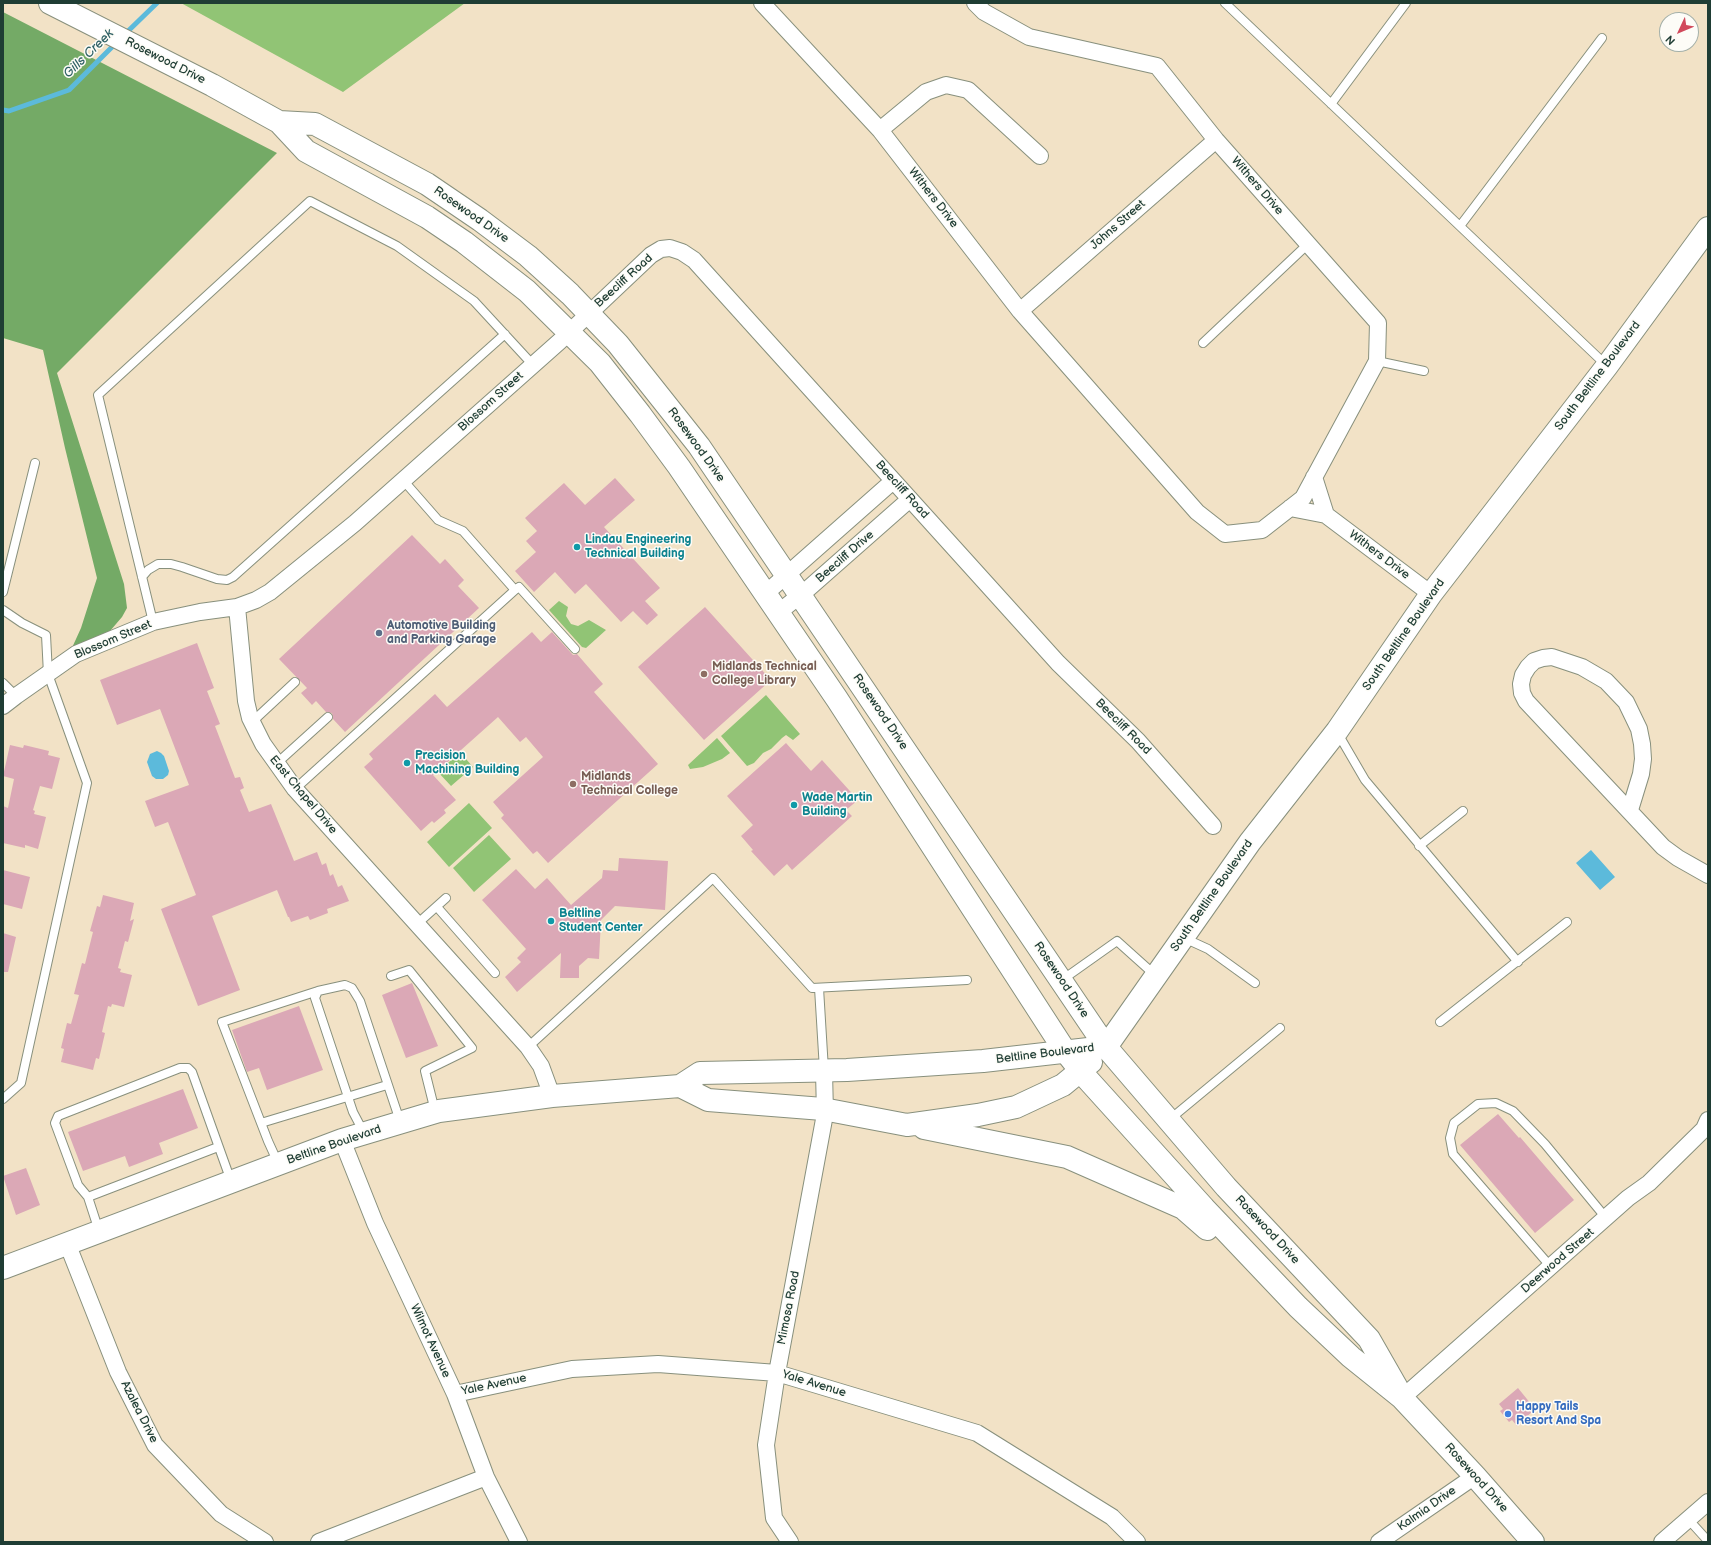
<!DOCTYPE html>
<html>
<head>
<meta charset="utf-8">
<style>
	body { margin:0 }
	#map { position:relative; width:1711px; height:1545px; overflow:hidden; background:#f2e2c6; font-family:"Balsamiq Sans",sans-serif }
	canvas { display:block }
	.frame { position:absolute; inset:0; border:4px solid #1f3d34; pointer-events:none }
	.north { position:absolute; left:1659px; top:12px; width:40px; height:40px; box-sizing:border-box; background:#fdfcf7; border:1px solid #a4b0a9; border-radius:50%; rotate:226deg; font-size:11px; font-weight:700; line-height:16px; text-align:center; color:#1f3d34 }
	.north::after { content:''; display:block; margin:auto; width:14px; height:18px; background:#d1495b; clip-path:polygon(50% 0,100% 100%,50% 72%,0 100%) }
</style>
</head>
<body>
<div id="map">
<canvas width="1711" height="1545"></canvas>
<div class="frame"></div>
<div class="north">N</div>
</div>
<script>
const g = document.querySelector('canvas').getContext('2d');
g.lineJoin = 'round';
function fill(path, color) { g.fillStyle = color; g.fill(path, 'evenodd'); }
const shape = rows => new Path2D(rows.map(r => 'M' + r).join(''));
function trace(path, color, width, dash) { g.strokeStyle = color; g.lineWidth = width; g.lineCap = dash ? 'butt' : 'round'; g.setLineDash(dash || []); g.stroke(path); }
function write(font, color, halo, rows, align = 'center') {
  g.font = font + ' "Balsamiq Sans",sans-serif'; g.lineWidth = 3; g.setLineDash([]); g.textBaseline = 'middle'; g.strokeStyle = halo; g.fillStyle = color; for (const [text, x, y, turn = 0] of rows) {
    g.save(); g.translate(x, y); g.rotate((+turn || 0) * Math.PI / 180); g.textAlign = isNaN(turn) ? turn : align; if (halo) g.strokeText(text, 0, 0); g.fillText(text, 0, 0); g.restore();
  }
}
fill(shape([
	[181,3,465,3,343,92],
	[559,601,568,607,566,616,571,624,578,626,589,620,606,630,586,648,582,647,549,610],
	[766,695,800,734,793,740,786,735,782,738,771,749,763,753,754,763,747,766,721,736],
	[717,738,730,753,722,759,703,767,690,769,688,765],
	[460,752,473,767,451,786,438,772],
	[469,803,492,828,449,867,427,842],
	[489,835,511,859,474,892,453,868]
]), '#91c475');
fill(shape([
	[3,12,277,153,57,373,124,584,127,608,122,617,110,631,71,650,81,628,97,578,65,448,43,350,3,338]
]), '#74aa66');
fill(shape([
	[157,751,161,753,164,756,169,771,168,775,163,779,156,779,152,776,147,762,150,754],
	[1591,850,1615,877,1600,890,1576,863]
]), '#5cbadb');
trace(shape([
	[124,35,157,3],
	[3,110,9,111,69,90,117,42]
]), '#5cbadb', 5);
fill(shape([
	[615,478,635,500,604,527,660,588,645,601,658,615,647,625,633,611,621,622,586,584,575,594,555,572,534,592,515,571,536,552,526,541,537,531,525,518,564,483,585,505],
	[412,535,440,564,445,559,464,580,458,586,479,608,345,732,333,719,332,713,326,712,316,701,312,705,301,693,307,688,279,659],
	[705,607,771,680,704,740,638,667],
	[532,632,541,642,552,632,573,655,577,654,603,684,594,692,658,764,548,863,537,851,533,854,501,818,504,815,493,802,543,757,526,737,520,742,498,717,433,775,456,800,444,810,446,813,434,823,432,821,421,831,364,767,373,759,369,754,435,694,447,707],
	[197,643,214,688,207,691,220,724,215,726,235,778,240,777,244,788,240,790,249,812,271,804,294,861,317,852,322,865,326,863,330,876,333,874,338,887,342,885,349,901,327,909,328,913,310,920,308,916,291,922,289,917,288,917,277,890,212,916,240,990,198,1006,161,909,196,895,168,822,155,827,145,801,189,785,160,709,117,725,100,680],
	[786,743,811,771,822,760,858,800,846,810,852,816,792,870,787,864,774,876,751,851,753,850,741,836,753,825,727,796],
	[10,745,23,748,24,745,49,751,48,755,60,758,52,789,40,786,33,810,35,811,34,814,46,817,38,849,25,845,25,848,3,843,3,806,8,808,14,779,3,776],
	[619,858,668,861,665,910,615,906,601,920,599,959,588,958,579,966,579,978,560,978,561,953,517,992,505,977,521,962,517,958,526,949,482,900,516,869,535,889,547,878,571,905,602,878,603,870,618,871],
	[3,870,30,877,22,909,3,904],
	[103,895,134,903,130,921,134,919,128,942,125,941,118,968,121,969,120,972,132,975,124,1007,112,1004,111,1007,108,1006,102,1032,105,1033,99,1059,96,1058,93,1070,61,1062,64,1049,61,1048,67,1023,71,1024,79,995,74,994,82,963,85,964,93,932,90,931,97,906,100,907],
	[3,933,16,937,8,972,3,972],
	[412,983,438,1046,406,1058,382,995],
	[299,1006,323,1070,267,1090,259,1068,247,1072,232,1030],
	[183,1089,198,1128,159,1143,163,1154,129,1167,125,1156,83,1171,68,1132],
	[1498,1114,1519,1138,1520,1137,1574,1200,1535,1233,1460,1145],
	[26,1168,40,1205,16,1215,3,1176],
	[1518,1388,1535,1409,1517,1426,1512,1420,1509,1422,1500,1411,1503,1409,1499,1404]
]), '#dba8b6');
const lane = shape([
	[1225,3,1606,365],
	[1331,104,1406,3],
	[1460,226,1602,38],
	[1203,343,1308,244],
	[1377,361,1424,371],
	[142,577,148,570,158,564,171,564,182,567,217,579,227,580,233,577,505,334],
	[515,590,519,587,575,649],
	[3,592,35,463],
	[3,610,22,623,46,635,48,674,87,783,21,1083,3,1099],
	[153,622,98,395,310,201,397,246,474,301,533,365],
	[3,683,16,696],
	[252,722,295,682],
	[1337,732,1365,780,1518,962],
	[276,764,328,717],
	[295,789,515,590,463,531,438,520,403,480],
	[1419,846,1463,811],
	[437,907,495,973],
	[417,924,446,898],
	[1184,938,1208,949,1255,983],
	[391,976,409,970,472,1048,425,1071,435,1111],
	[1062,980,1117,941,1156,976],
	[819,988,824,1070],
	[1440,1022,1567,922],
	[528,1047,713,878,812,988,967,980],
	[1169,1120,1280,1028],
	[261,1123,387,1085],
	[364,1133,353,1112,315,998,318,991,345,985,352,988,360,1001,400,1121],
	[278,1163,268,1141,222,1022,318,991],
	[88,1197,218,1147],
	[99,1231,88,1197,78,1185,55,1123,58,1116,180,1068,188,1068,192,1072,231,1181],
	[1551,1267,1453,1154,1450,1138,1454,1123,1478,1104,1496,1103,1513,1111,1545,1144,1606,1218],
	[1688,1519,1708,1541]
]);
const street = shape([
	[762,3,880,130,1020,311,1197,512,1225,534,1262,530,1303,498,1377,361,1378,323,1216,140,1157,66,1029,37,984,12,975,3],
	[880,130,926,92,946,85,968,90,1040,156],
	[1020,311,1216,140],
	[1314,477,1326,515],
	[1290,508,1326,515,1431,594],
	[765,594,893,481],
	[778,613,809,588,910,499],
	[3,706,16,696,76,654,153,622,200,612,237,607],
	[1630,810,1641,774,1643,759,1642,744,1639,729,1626,702,1606,681,1582,667,1552,657,1543,658,1534,661,1528,667,1523,675,1521,684,1522,693,1526,701,1663,847,1678,858,1708,875],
	[552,1096,541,1066,528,1047,295,789,263,744,250,718,246,701,237,607,256,600,270,592,355,523,560,341,651,255,661,249,670,248,682,252,694,260,1058,663,1138,741,1213,826],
	[342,1140,375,1223,455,1394,486,1477,519,1542],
	[67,1243,118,1372,155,1445,221,1514,265,1542],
	[455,1394,572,1369,658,1364,777,1373,977,1433,1112,1517,1137,1542],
	[1402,1398,1628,1198,1649,1183,1704,1129,1708,1120],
	[319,1542,486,1477],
	[790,1542,774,1518,766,1445,777,1373,825,1114,824,1071],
	[1379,1542,1475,1476],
	[1662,1542,1708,1502]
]);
const secondary = shape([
	[50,3,212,85,279,122,306,151,427,217,464,242,527,291,600,363,640,414,679,467,837,699,1065,1051,1076,1065],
	[279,122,315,124,427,184,480,220,528,256,570,294,618,344,699,446,1106,1047,1250,842,1337,731,1431,594,1607,366,1708,228]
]);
const primary = shape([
	[1106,1047,1226,1187,1369,1339,1397,1388],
	[1081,1072,1204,1208,1298,1307,1351,1357,1402,1398,1475,1476,1533,1542],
	[680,1086,708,1100,823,1109,907,1125,978,1115,1016,1107,1063,1085,1091,1062],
	[924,1128,1067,1157,1183,1208,1207,1229],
	[3,1268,342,1140,439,1111,552,1096,680,1086,700,1073,847,1070,983,1061,1106,1047]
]);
trace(lane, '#88907d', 10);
trace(street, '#88907d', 18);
trace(secondary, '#88907d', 24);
trace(primary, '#88907d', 24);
trace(lane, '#fff', 8);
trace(street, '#fff', 16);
trace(secondary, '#fff', 22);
trace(primary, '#fff', 22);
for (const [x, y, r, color] of [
	[577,547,4,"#0f9aa8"],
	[379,633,4,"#5c6f8a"],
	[704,674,4,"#8d6e63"],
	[407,763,4,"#0f9aa8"],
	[573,784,4,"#8d6e63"],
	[794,805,4,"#0f9aa8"],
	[551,921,4,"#0f9aa8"],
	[1508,1414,4,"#3f7fe0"]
]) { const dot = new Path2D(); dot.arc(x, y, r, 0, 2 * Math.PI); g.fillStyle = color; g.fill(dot); trace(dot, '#fdfcf7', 1.5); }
write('12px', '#1f3d34', '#fdfcf7', [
	["Rosewood Drive",165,61,27],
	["Withers Drive",1257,186,49],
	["Withers Drive",933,198,52],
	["Rosewood Drive",471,215,35],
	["Johns Street",1118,225,-41],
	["Beecliff Road",624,281,-42],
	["South Beltline Boulevard",1598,376,-53],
	["Blossom Street",491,402,-42],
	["Rosewood Drive",696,445,54],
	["Beecliff Road",902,490,48],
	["Withers Drive",1379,555,37],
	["Beecliff Drive",845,557,-41],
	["South Beltline Boulevard",1404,635,-55],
	["Blossom Street",113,640,-23],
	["Rosewood Drive",880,712,56],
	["Beecliff Road",1123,727,45],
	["East Chapel Drive",303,795,50],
	["South Beltline Boulevard",1212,896,-55],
	["Rosewood Drive",1061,980,56],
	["Beltline Boulevard",1045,1054,-7],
	["Beltline Boulevard",334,1145,-19],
	["Rosewood Drive",1267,1230,47],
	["Deerwood Street",1558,1261,-41],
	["Mimosa Road",789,1308,-79],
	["Wilmot Avenue",430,1341,65],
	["Yale Avenue",814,1384,17],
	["Yale Avenue",494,1385,-12],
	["Azalea Drive",139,1412,63],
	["Rosewood Drive",1476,1478,48],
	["Kalmia Drive",1427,1509,-35]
]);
write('bold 12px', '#0d838f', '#fdfcf7', [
	["Lindau Engineering",585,540],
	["Technical Building",585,554],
	["Precision",415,756],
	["Machining Building",415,770],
	["Wade Martin",802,798],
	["Building",802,812],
	["Beltline",559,914],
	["Student Center",559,928]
], 'left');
write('bold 12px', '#4e5e75', '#fdfcf7', [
	["Automotive Building",387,626],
	["and Parking Garage",387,640]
], 'left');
write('bold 12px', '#785e54', '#fdfcf7', [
	["Midlands Technical",712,667],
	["College Library",712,681],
	["Midlands",581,777],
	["Technical College",581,791]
], 'left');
write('bold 12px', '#366cbe', '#fdfcf7', [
	["Happy Tails",1516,1407],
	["Resort And Spa",1516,1421]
], 'left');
write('italic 13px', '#316266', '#fdfcf7', [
	["Gills Creek",89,54,-44]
]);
</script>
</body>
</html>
